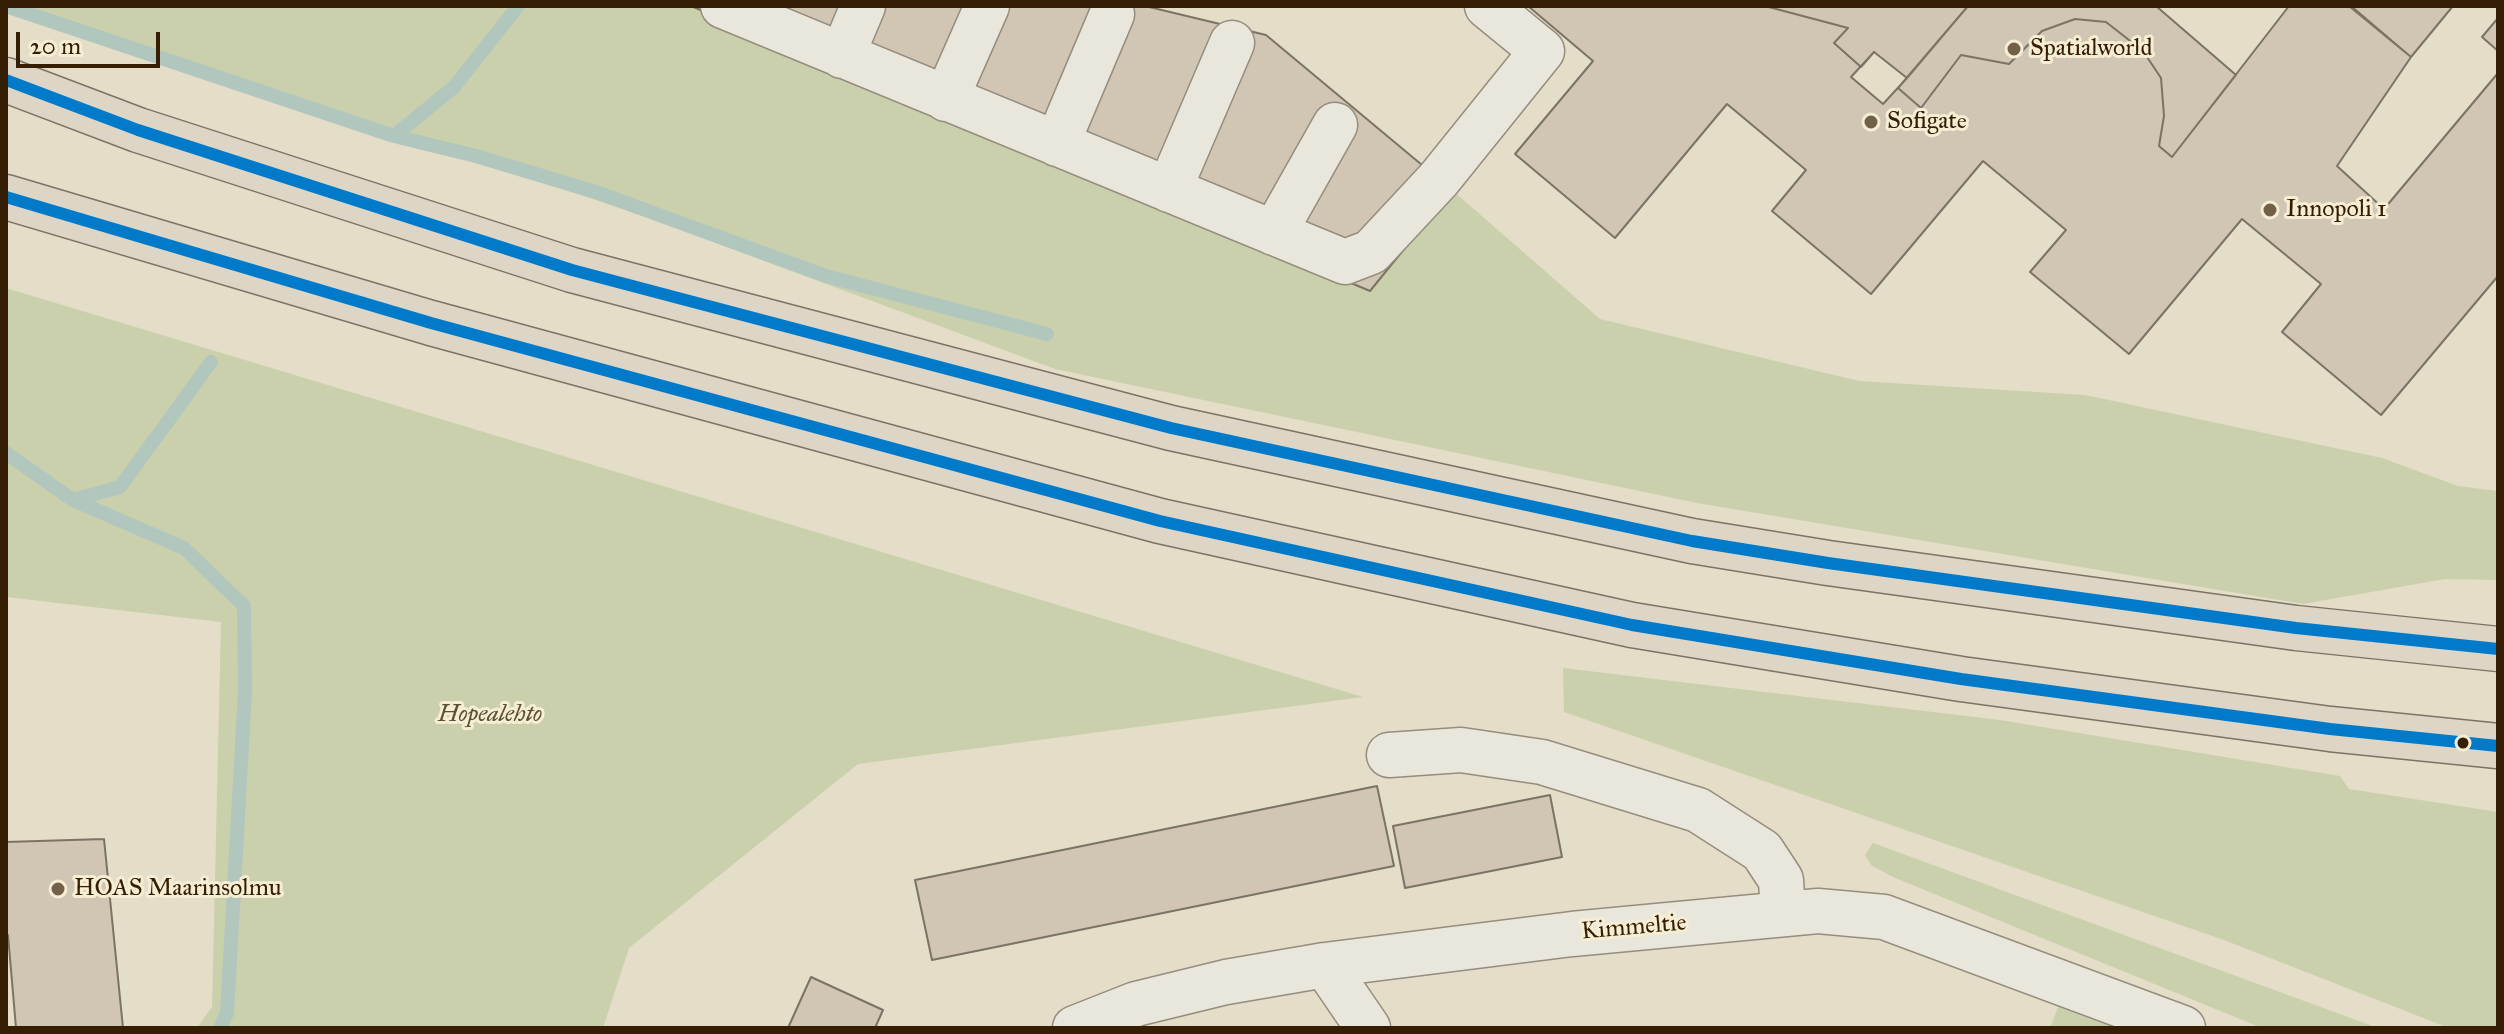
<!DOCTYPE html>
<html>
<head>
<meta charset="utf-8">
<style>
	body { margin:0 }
	#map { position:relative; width:2504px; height:1034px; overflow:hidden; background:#e4ddc8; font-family:"IM FELL Great Primer",serif }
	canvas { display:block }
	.frame { position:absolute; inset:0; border:8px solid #351e03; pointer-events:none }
	.scale { position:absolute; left:16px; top:32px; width:144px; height:36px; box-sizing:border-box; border:4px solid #351e03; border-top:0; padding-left:10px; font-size:24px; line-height:28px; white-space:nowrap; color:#351e03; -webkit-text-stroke:6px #f5edd4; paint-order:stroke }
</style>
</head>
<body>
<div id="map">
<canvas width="2504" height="1034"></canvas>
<div class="frame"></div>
<div class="scale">20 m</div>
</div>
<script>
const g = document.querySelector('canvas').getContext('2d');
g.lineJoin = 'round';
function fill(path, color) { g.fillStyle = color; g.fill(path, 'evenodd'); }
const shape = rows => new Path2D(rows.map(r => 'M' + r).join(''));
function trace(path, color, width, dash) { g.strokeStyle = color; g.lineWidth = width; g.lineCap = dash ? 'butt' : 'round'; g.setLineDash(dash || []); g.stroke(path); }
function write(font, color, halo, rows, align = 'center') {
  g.font = font + ' "IM FELL Great Primer",serif'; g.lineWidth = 6; g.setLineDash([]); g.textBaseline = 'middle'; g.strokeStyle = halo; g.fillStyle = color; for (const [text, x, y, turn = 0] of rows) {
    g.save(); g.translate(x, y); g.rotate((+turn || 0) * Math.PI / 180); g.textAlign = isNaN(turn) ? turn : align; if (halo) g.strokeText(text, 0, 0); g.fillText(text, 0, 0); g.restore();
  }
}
fill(shape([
	[26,6,691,6,1370,291,1452,190,1600,319,1859,381,2085,395,2382,458,2458,486,2498,491,2498,580,2445,579,2303,604,1697,503,1055,369,657,221],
	[6,288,1363,697,858,764,629,948,603,1028,197,1028,212,1007,221,622,6,597],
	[1563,668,2000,720,2340,776,2349,789,2498,812,2498,1028,2449,1028,2224,940,1564,712],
	[1873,843,2378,1028,2262,1028,1893,877,1871,865,1865,855],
	[2059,1005,2116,1028,2050,1028]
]), '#cad0ac');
trace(shape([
	[6,6,394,136,476,156,599,193,826,276,1047,334],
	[394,136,454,87,518,6],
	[6,453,73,500,120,487,211,362],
	[73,500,184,548,244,606,245,691,227,1013,220,1028]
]), '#b1c7bd', 14);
const building = shape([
	[691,6,1145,6,1266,35,1452,190,1370,291,691,6],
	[1528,6,1765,6,1848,28,1834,43,1861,67,1874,52,1907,78,1898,88,1921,108,1961,55,2009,64,2042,31,2075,19,2106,22,2143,51,2161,78,2164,116,2159,146,2172,157,2289,6,2351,6,2411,57,2337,166,2384,209,2498,73,2498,276,2381,415,2282,332,2321,284,2242,219,2129,354,2030,272,2066,230,1983,161,1871,294,1772,211,1806,170,1727,104,1615,238,1515,154,1593,61,1528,6],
	[1765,6,1968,6,1907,78,1874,52,1861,67,1834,43,1848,28,1765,6],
	[1968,6,2156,6,2236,75,2172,157,2159,146,2164,116,2161,78,2143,51,2106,22,2075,19,2042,31,2009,64,1961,55,1921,108,1898,88,1968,6],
	[2349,6,2453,6,2411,57,2349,6],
	[2498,18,2498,51,2482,37,2498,18],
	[1874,52,1907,78,1883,104,1851,77,1874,52],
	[1377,786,1394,866,932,960,915,880,1377,786],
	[1550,795,1562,857,1405,888,1393,826,1550,795],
	[104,839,123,1028,16,1028,8,935,6,935,6,842,104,839],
	[811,977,883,1010,875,1028,788,1028,811,977]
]);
fill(building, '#d1c5b4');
trace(building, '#7b7364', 2);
const minor = shape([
	[723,6,1345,262,1371,252,1439,179,1542,51,1487,6],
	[842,56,863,6],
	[946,99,987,6],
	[1057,144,1112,14],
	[1169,190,1232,43],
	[1274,233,1335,125],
	[1389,755,1461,750,1542,762,1698,810,1762,851,1781,880,1783,914],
	[1325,965,1368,1028],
	[1075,1028,1136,1004,1226,982,1325,965,1572,934,1818,911,1884,917,2183,1028]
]);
const highway = shape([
	[6,80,138,130,572,270,1171,428,1692,541,1828,563,2296,628,2498,649],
	[6,197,431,323,1160,521,1632,625,1961,679,2330,729,2498,746]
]);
trace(minor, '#958d7e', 47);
trace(highway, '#7b7364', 47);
trace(minor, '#e9e6dc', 44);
trace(highway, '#ddd6c6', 44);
trace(shape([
	[6,80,138,130,572,270,1171,428,1692,541,1828,563,2296,628,2498,649],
	[6,197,431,323,1160,521,1632,625,1961,679,2330,729,2498,746]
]), '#007ac9', 12);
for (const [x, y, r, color] of [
	[2014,49,8,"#726148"],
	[1871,122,8,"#726148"],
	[2270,210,8,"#726148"],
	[2463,743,7,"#351e03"],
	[58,889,8,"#726148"]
]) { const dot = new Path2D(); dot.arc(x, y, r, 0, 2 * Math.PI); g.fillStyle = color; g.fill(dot); trace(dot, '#f5edd4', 3); }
write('24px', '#351e03', '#f5edd4', [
	["Spatialworld",2030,49],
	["Sofigate",1887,122],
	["Innopoli 1",2286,210],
	["HOAS Maarinsolmu",74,889]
], 'left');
write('italic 24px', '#5b502f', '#f5edd4', [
	["Hopealehto",490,715]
]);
write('24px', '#351e03', '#f5edd4', [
	["Kimmeltie",1634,928,-5]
]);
</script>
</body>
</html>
